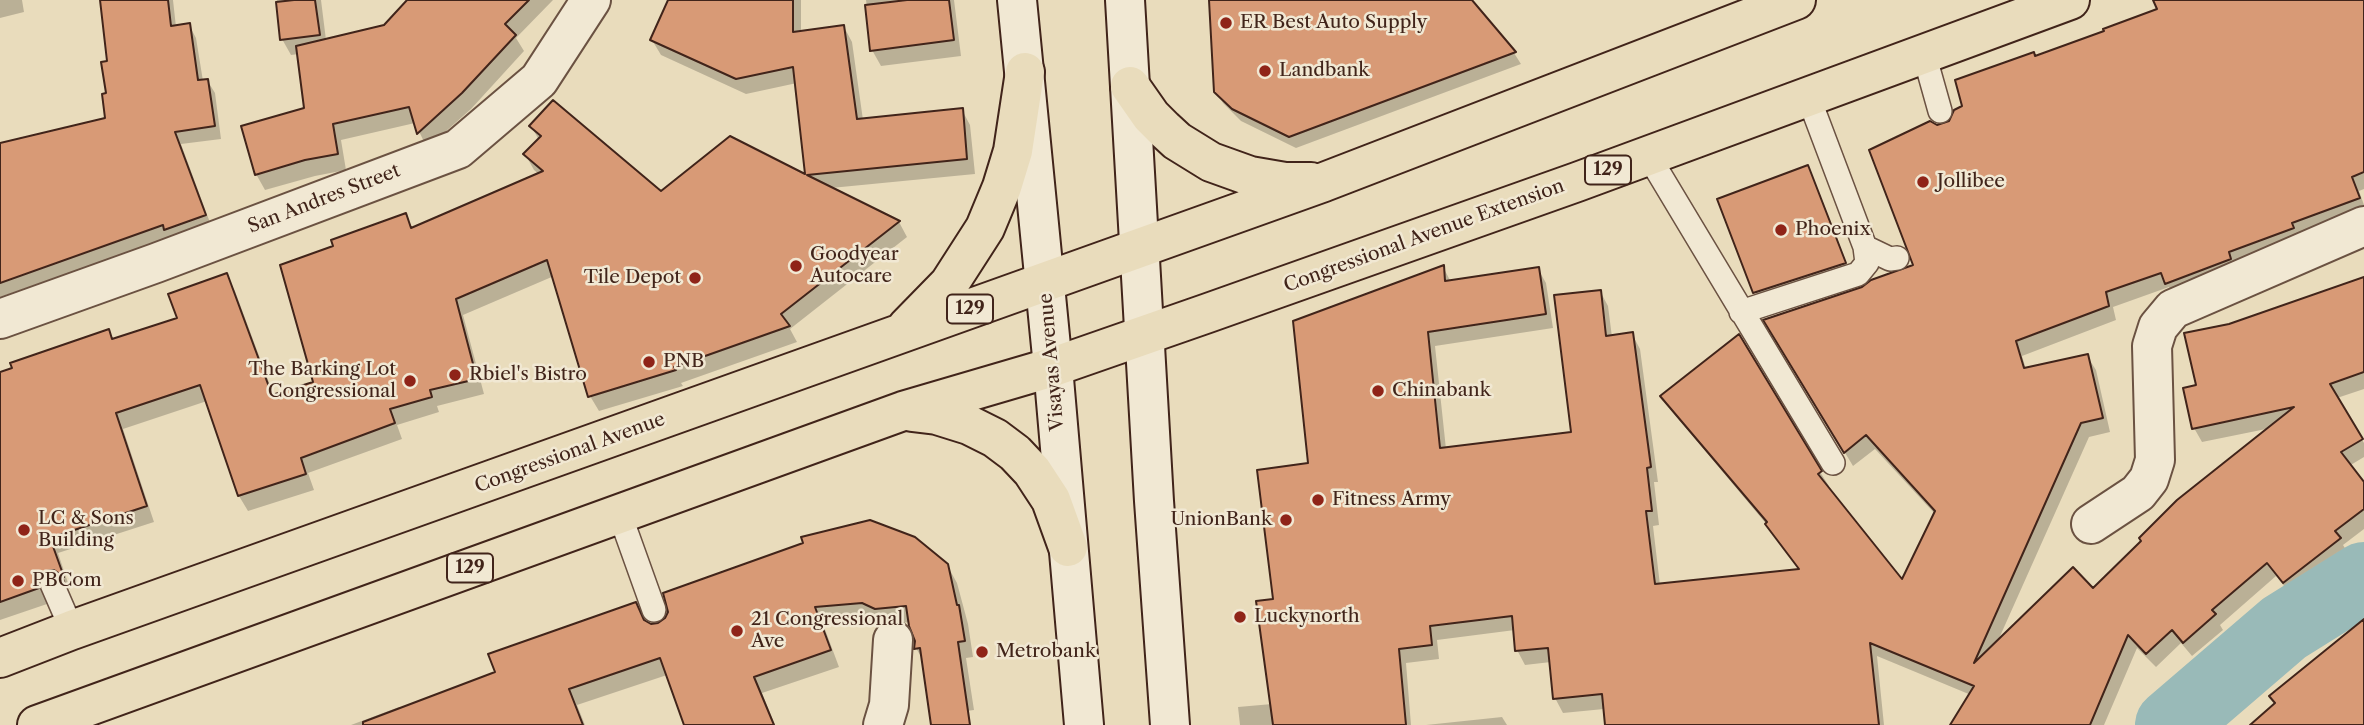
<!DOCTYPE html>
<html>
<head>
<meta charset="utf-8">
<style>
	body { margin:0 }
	canvas { display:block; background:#e9dcbc }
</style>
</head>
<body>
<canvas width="2364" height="725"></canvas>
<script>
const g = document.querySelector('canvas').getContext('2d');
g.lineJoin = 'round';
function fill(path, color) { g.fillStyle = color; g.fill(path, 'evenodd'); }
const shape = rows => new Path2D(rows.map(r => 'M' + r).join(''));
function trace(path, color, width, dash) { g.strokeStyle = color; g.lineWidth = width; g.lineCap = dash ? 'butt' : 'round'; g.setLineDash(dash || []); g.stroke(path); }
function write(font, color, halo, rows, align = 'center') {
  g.font = font + ' "Libre Caslon Text",serif'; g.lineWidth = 5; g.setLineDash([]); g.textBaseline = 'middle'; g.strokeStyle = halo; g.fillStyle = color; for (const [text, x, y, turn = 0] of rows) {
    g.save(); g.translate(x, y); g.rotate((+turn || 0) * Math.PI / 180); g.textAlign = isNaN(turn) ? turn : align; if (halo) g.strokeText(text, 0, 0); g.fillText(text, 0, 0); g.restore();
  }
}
fill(shape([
	[0,0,22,0,24,12,0,18],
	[102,0,173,0,176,27,189,25,196,38,203,81,207,80,215,93,221,139,181,144,212,228,171,237,0,297,0,145,107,119,109,62],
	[277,0,321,0,326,40,385,26,410,0,553,0,516,38,524,51,471,109,427,148,415,123,341,140,346,170,315,176,265,190,256,174,306,110,299,54,291,55,282,39],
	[670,0,801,0,801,33,844,27,852,42,863,120,962,110,970,125,975,174,831,188,899,222,907,237,790,329,797,342,681,383,683,386,599,411,590,396,554,276,463,315,484,394,437,406,439,412,397,425,402,439,308,473,314,490,248,511,239,496,207,401,123,429,154,522,58,553,70,589,64,585,48,592,47,604,0,620,0,373,108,331,113,340,179,319,227,276,235,291,274,396,315,383,336,247,405,215,413,229,540,175,534,170,525,154,539,140,531,126,660,193,807,177,797,83,746,94,661,55,652,40],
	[866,0,954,0,961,56,881,66,872,50],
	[1210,0,1470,0,1514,53,1521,64,1296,148,1241,121,1223,103,1216,91],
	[2177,0,2364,0,2364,189,2359,191,2364,205,2364,213,2175,298,2169,287,2113,307,2116,320,2022,356,2026,369,2087,356,2096,370,2110,432,2089,437,1997,643,2093,591,2271,428,2202,442,2194,428,2198,387,2230,325,2364,279,2364,389,2337,398,2364,443,2364,457,2349,466,2364,485,2364,529,2343,545,2348,553,2292,596,2276,576,2220,625,2223,630,2192,656,2181,643,2156,667,2137,648,2104,725,1952,725,1971,695,1877,656,1884,725,1606,725,1604,709,1563,713,1555,698,1551,662,1525,665,1517,650,1515,630,1437,640,1439,659,1406,663,1411,725,1240,725,1238,707,1272,704,1275,600,1310,465,1443,267,1451,282,1538,269,1546,283,1553,328,1435,346,1446,449,1573,433,1600,291,1608,306,1612,337,1632,334,1640,349,1658,482,1654,482,1659,525,1653,526,1660,585,1800,570,1768,526,1671,410,1662,396,1820,472,1829,486,1827,488,1903,582,1935,514,1875,449,1853,466,1766,321,1863,289,1915,266,1937,127,1951,123,2035,58,2159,10],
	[1811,173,1848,269,1758,299,1719,200],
	[947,565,957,583,968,624,973,657,966,658,974,710,938,715,924,662,916,648,917,640,910,622,886,625,872,619,823,624,839,667,762,693,775,725,697,725,667,675,577,705,585,725,351,725,399,707,401,710,497,673,636,604,646,623,650,625],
	[1502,717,1507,725,1426,725]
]), '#0003');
trace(shape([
	[2171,725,2284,628,2364,578]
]), '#99bab8', 72);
const building = shape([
	[100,0,168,0,171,26,190,23,198,80,208,79,215,126,175,132,206,215,164,230,163,225,0,283,0,143,105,118,102,94,106,93,101,62,107,61,100,0],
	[294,0,315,0,320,35,280,40,276,2,294,0],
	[407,0,529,0,505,24,516,35,462,93,417,134,409,107,333,124,338,154,305,160,255,175,241,126,304,108,296,46,384,25,407,0],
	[668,0,793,0,793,32,844,25,857,119,963,108,967,159,807,175,900,221,781,314,790,326,674,367,676,370,588,397,547,260,456,299,477,379,430,390,432,397,390,409,395,423,301,458,306,474,238,496,200,385,116,413,147,506,50,538,64,577,54,570,47,571,40,576,39,588,0,602,0,372,12,368,10,363,109,329,112,339,177,318,168,294,227,273,272,395,313,382,280,265,333,246,331,240,406,213,411,228,543,171,523,154,541,136,529,126,553,100,661,191,730,136,805,174,793,67,736,79,650,40,668,0],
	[907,0,949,0,954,40,870,51,865,5,907,0],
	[1209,0,1472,0,1516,52,1289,137,1232,109,1214,92,1209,0],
	[2153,0,2364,0,2364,172,2352,177,2360,198,2292,223,2294,228,2229,252,2231,259,2165,284,2161,273,2106,292,2109,306,2016,341,2024,368,2088,354,2103,418,2081,423,1974,663,2073,567,2093,588,2141,541,2139,538,2177,500,2294,407,2192,429,2183,388,2196,385,2184,333,2229,324,2364,277,2364,372,2330,384,2363,439,2341,452,2364,482,2364,509,2335,531,2341,538,2283,583,2267,563,2212,610,2216,614,2183,643,2172,630,2146,654,2128,635,2090,725,1950,725,1974,686,1870,643,1879,725,1605,725,1602,694,1553,699,1548,648,1515,651,1512,616,1430,626,1432,645,1399,649,1406,725,1273,725,1256,601,1273,599,1257,470,1308,463,1293,321,1444,265,1445,281,1539,267,1546,314,1428,332,1440,448,1571,432,1554,295,1601,290,1606,336,1633,332,1651,467,1647,468,1652,511,1646,511,1655,584,1799,569,1765,524,1767,522,1660,396,1739,334,1822,471,1818,474,1902,579,1935,511,1866,435,1844,453,1763,320,1862,287,1871,280,1913,265,1869,150,1930,121,1937,125,1949,121,1954,110,1962,106,1955,80,2034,52,2035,56,2104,31,2103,29,2157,9,2153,0],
	[1808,165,1846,263,1753,293,1717,199,1808,165],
	[870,520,915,537,948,564,957,605,959,605,965,641,958,642,970,725,931,725,920,648,914,649,915,641,909,626,906,606,875,609,862,603,815,607,831,650,754,677,774,725,684,725,660,658,569,689,583,725,363,725,363,722,495,672,488,654,636,602,644,620,651,624,658,623,665,618,668,612,663,593,803,543,801,537,870,520],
	[2364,619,2364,725,2250,725,2275,703,2269,696,2364,619]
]);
fill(building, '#d89a76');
trace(building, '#41241a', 2);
const service = shape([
	[1924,54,1940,111],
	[1648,155,1833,463],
	[1865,247,1890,259,1897,258],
	[1741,312,1858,274,1867,263,1865,247,1808,96],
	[620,515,654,610],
	[52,584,72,630]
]);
const minor = shape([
	[0,319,156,263,458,149,539,80,591,0],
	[2091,524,2138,493,2149,479,2155,460,2152,346,2158,327,2173,309,2364,226],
	[883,725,889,705,893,640]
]);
const secondary = shape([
	[1017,0,1053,367,1084,725],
	[1125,0,1154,501,1170,725]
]);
const primary = shape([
	[1130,86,1151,116,1164,129,1177,141,1211,162,1250,176,1285,182,1311,182],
	[907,327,949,284,985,228,1002,187,1013,151,1025,72],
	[912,412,937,415,969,425,995,438,1015,453,1032,471,1051,500,1068,547],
	[0,658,72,630,1324,182,1796,0],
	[37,725,903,411,1053,367,1208,313,1577,182,2070,0]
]);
trace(service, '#6b5242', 26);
trace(minor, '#6b5242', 42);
trace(secondary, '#41241a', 42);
trace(primary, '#41241a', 42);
trace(service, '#f1e8d3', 23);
trace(minor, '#f1e8d3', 38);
trace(secondary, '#f1e8d3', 38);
trace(primary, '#e9dcbc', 38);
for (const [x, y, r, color] of [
	[1226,23,7,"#8f2418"],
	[1265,71,7,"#8f2418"],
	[1923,182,7,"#8f2418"],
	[1781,230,7,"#8f2418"],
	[796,266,7,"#8f2418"],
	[695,278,7,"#8f2418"],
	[649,362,7,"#8f2418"],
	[455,375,7,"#8f2418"],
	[410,381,7,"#8f2418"],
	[1378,391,7,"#8f2418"],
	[1318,500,7,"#8f2418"],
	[1286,520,7,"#8f2418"],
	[24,530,7,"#8f2418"],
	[18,581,7,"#8f2418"],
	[1240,617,7,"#8f2418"],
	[737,631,7,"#8f2418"],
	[982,652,7,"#8f2418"]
]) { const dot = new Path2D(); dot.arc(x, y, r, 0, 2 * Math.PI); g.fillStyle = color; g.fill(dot); trace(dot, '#f1e8d3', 2.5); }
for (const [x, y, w] of [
	[1608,170,46],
	[970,309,46],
	[470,568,46]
]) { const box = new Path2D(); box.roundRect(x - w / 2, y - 14.5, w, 29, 5); g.fillStyle = '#f1e8d3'; g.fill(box); trace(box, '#41241a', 2); }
write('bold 18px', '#41241a', null, [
	["129",1608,170],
	["129",970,309],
	["129",470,568]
]);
write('19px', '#41241a', '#f1e8d3', [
	["ER Best Auto Supply",1240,23],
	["Landbank",1279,71],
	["Jollibee",1937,182],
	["Phoenix",1795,230],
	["Goodyear",810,255],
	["Autocare",810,277],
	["Tile Depot",681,278,"right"],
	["PNB",663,362],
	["The Barking Lot",396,370,"right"],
	["Congressional",396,392,"right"],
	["Rbiel's Bistro",469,375],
	["Chinabank",1392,391],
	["Fitness Army",1332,500],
	["LC & Sons",38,519],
	["Building",38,541],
	["UnionBank",1272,520,"right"],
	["PBCom",32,581],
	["Luckynorth",1254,617],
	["21 Congressional",751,620],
	["Ave",751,642],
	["Metrobank",996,652]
], 'left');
write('19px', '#41241a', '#f1e8d3', [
	["San Andres Street",324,199,-21],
	["Congressional Avenue Extension",1424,236,-20],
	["Visayas Avenue",1052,362,-95],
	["Congressional Avenue",570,453,-20]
]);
</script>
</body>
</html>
